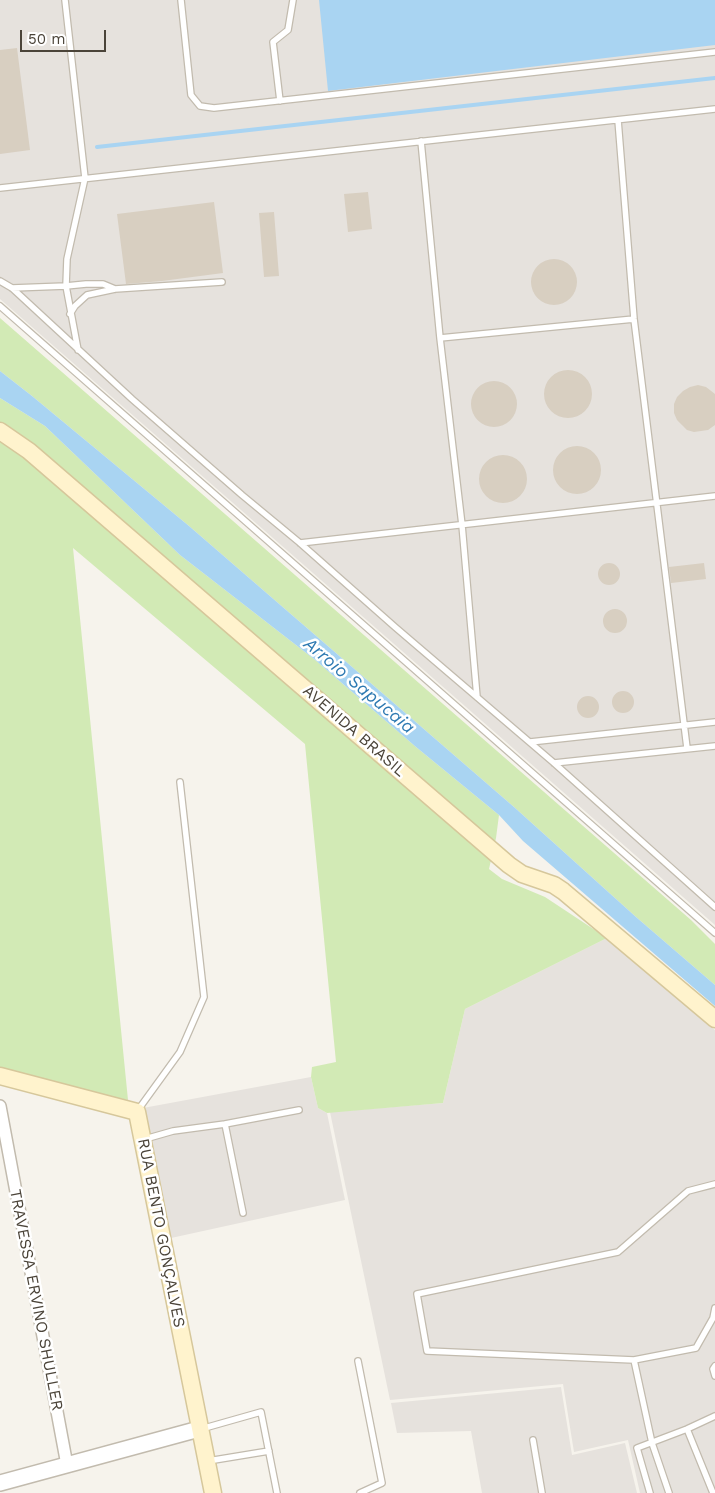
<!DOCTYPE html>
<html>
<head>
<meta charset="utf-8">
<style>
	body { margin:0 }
	#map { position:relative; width:715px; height:1493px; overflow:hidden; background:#f6f3ec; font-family:"Work Sans",sans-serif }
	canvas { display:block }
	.scale { position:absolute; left:20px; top:30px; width:86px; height:22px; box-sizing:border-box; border:2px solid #4b4439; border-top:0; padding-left:6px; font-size:15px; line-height:18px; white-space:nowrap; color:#4b4439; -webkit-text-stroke:4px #fff; paint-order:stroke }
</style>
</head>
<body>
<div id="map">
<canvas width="715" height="1493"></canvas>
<div class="scale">50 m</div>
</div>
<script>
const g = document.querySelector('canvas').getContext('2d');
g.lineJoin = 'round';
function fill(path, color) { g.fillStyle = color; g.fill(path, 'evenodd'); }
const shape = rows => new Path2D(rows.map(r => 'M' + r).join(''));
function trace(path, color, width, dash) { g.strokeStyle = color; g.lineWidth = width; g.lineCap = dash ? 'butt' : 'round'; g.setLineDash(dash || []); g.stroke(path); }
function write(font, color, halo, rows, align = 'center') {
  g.font = font + ' "Work Sans",sans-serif'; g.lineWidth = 5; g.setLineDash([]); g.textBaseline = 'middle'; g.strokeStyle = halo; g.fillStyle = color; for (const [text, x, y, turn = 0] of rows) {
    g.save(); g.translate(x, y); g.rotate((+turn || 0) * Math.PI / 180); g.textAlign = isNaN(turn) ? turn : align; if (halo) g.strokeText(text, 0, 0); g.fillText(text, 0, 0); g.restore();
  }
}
fill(shape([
	[0,0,715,0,715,925,0,299],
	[607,938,715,1030,715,1493,640,1493,628,1440,574,1452,563,1384,390,1400,330,1112,443,1103,465,1009],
	[311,1077,318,1108,327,1113,345,1200,171,1238,143,1108],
	[561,1387,572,1455,625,1443,637,1493,482,1493,471,1431,397,1433,391,1403]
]), '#e6e2dd');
fill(shape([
	[0,318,691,920,715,944,715,985,636,917,514,807,189,526,32,396,0,371],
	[0,398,45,426,180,555,314,659,416,747,499,815,496,838,489,869,502,879,545,897,607,938,465,1009,443,1103,327,1113,318,1108,311,1077,312,1067,336,1062,305,744,73,548,128,1100,0,1072]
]), '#d2eab5');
fill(shape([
	[319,0,715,0,715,45,328,91],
	[0,371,32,396,189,526,514,807,636,917,715,985,715,1006,523,841,499,815,416,747,314,659,180,555,45,426,0,398]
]), '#a9d4f2');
trace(shape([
	[97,147,715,78]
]), '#a9d4f2', 4);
fill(shape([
	[17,48,30,150,0,154,0,50],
	[368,192,372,229,348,232,344,194],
	[214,202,223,273,162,281,126,284,117,214],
	[274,212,279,276,264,277,259,213],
	'531 282a23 23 0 1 1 46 0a23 23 0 1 1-46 0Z',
	'544 394a24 24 0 1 1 48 0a24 24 0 1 1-48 0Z',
	'471 404a23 23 0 1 1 46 0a23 23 0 1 1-46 0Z',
	[698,385,706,387,715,394,715,425,708,430,694,432,687,430,677,420,674,413,674,404,677,397,683,391,690,387],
	'553 470a24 24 0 1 1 48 0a24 24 0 1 1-48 0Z',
	'479 479a24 24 0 1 1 48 0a24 24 0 1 1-48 0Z',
	'598 574a11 11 0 1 1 22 0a11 11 0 1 1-22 0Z',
	[704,563,706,579,671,583,669,567],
	'603 621a12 12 0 1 1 24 0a12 12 0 1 1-24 0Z',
	'612 702a11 11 0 1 1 22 0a11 11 0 1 1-22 0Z',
	'577 707a11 11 0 1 1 22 0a11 11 0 1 1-22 0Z'
]), '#d8cfc1');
const service = shape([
	[65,0,85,178,67,259,66,286,78,350],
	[181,0,191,95,200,106,214,108,715,52],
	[280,101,273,42,288,30,293,0],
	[618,120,634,319,687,748],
	[421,141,440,338,462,525,477,697],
	[0,188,715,109],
	[0,281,12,288,132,399,242,495,300,543,395,627,554,763,715,907],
	[12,288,66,286,86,284,103,284,115,289],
	[0,306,715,933],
	[70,314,75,306,87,295,115,289,222,282],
	[440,338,634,319],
	[300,543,715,496],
	[530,742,715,722],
	[554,763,715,746],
	[138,1110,180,1052,204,997,180,782],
	[225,1124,243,1213],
	[145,1139,173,1131,225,1124,299,1110],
	[634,1360,696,1348,713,1318,715,1308],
	[358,1361,382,1483,360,1493],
	[715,1366,713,1369,715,1376],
	[201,1429,261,1412,277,1493],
	[687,1429,713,1493],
	[533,1440,542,1493],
	[208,1461,269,1451],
	[650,1493,637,1448,687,1429,715,1416],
	[669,1493,652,1443,634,1360,427,1351,417,1294,618,1252,688,1191,715,1184]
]);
const minor = shape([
	[0,1106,67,1465]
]);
const tertiary = shape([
	[0,1483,199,1429]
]);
const secondary = shape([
	[0,431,29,451,509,865,522,874,554,885,563,891,715,1019],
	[0,1076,137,1112,213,1493]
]);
trace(service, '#c2bbae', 8);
trace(minor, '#c2bbae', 14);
trace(tertiary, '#c2bbae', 18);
trace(secondary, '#d6c79b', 19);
trace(service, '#fff', 5.5);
trace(minor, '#fff', 11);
trace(tertiary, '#fff', 15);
trace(secondary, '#fff3cd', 16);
write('16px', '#4b4439', '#fff', [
	["AVENIDA BRASIL",354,731,41],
	["RUA BENTO GONÇALVES",161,1233,79],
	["TRAVESSA ERVINO SHULLER",36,1300,79]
]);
write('italic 18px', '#2e7ab2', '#fff', [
	["Arroio Sapucaia",359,686,40]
]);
</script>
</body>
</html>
